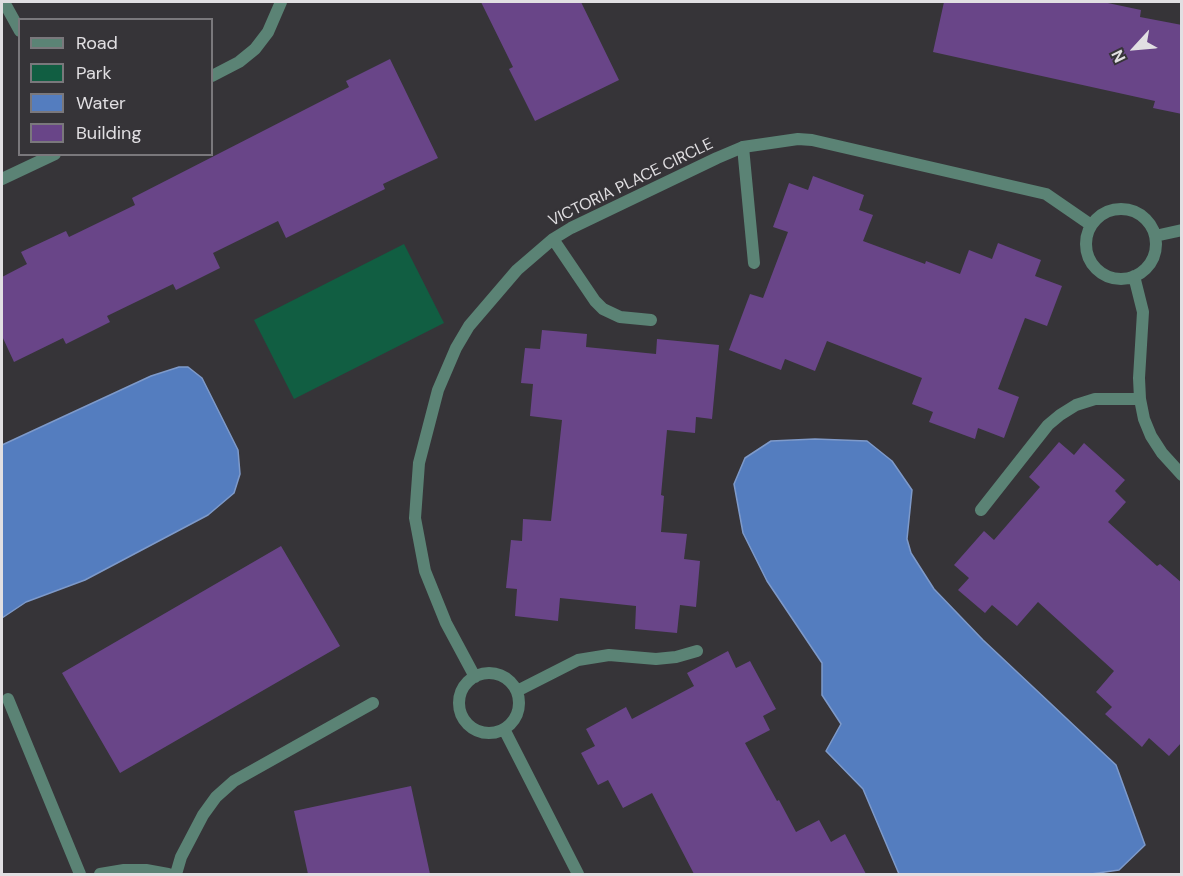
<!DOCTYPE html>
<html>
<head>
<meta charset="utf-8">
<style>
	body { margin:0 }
	#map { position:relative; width:1183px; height:876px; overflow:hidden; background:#363438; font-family:"DM Sans",sans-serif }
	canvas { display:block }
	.frame { position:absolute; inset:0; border:3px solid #e1dfe2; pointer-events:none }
	.legend { position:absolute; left:18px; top:18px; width:195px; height:138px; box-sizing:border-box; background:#363438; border:2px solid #7a787c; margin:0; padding:8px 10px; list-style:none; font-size:18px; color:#e1dfe2 }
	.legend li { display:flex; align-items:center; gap:12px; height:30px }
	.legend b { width:30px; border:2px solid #7a787c }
	.north { position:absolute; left:1105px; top:18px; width:60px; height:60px; -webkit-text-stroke:4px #363438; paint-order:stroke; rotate:244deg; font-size:16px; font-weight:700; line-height:24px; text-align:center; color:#e1dfe2 }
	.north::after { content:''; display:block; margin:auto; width:21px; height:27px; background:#e1dfe2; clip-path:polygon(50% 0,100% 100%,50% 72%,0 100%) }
</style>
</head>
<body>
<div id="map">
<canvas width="1183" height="876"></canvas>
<div class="frame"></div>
<ul class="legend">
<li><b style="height:8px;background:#5b8375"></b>Road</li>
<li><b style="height:16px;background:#115e42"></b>Park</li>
<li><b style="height:16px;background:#547dbf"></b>Water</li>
<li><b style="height:16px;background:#694588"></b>Building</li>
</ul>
<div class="north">N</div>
</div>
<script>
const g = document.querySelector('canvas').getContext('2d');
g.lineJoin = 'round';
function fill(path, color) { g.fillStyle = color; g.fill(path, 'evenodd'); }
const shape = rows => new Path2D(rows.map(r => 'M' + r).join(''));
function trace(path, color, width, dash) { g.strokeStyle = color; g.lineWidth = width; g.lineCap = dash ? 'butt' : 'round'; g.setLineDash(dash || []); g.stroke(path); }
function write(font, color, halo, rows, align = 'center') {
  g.font = font + ' "DM Sans",sans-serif'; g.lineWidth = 4.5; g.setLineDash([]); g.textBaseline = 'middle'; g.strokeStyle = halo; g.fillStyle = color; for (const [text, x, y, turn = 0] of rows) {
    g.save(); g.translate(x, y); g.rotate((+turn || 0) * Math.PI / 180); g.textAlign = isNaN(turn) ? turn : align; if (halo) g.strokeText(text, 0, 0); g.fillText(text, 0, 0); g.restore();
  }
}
fill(shape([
	[404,244,444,323,294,399,254,320]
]), '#115e42');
const water = shape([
	[179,367,188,367,202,378,238,450,240,474,234,493,208,515,85,580,26,602,2,618,2,445,151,376,179,367],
	[815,439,867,441,892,461,912,490,907,539,911,553,934,589,983,640,1116,765,1145,845,1119,870,1091,874,899,874,863,789,826,751,841,724,822,695,822,663,767,581,743,533,734,484,745,458,771,441,815,439]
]);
fill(water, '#547dbf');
trace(water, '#7e9aca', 1.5);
fill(shape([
	[481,2,581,2,619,80,535,121,509,69,513,67],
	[944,2,1103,2,1141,10,1140,17,1182,25,1182,114,1153,108,1155,101,933,52],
	[390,59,438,158,383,184,385,189,286,238,278,221,213,253,220,268,176,290,173,284,107,316,110,322,66,344,63,338,14,362,2,336,2,277,27,264,21,252,66,231,69,237,135,205,132,198,349,87,346,81],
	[813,176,864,195,859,210,873,215,863,241,925,264,926,261,960,274,969,250,992,259,998,243,1041,260,1035,276,1062,286,1047,326,1025,318,998,389,1019,397,1004,438,978,428,975,439,929,422,933,412,912,404,922,378,827,341,815,371,785,359,781,370,729,350,750,294,763,298,788,232,773,227,789,183,808,190],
	[542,330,587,334,586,347,656,354,657,339,719,345,712,419,696,417,695,433,667,430,661,495,664,496,661,532,687,534,684,559,700,561,696,607,680,605,677,633,635,629,636,606,560,598,558,621,515,616,517,589,506,588,511,540,522,541,523,519,551,521,562,420,530,416,533,384,521,383,525,348,540,349],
	[1059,442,1074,455,1084,443,1125,480,1115,491,1126,502,1108,522,1157,566,1160,564,1182,583,1182,742,1169,756,1149,738,1142,747,1105,714,1112,707,1096,692,1114,671,1038,602,1017,626,992,605,985,613,958,590,969,578,954,565,984,531,994,540,1040,487,1029,477],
	[281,546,340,646,120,773,62,673],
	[728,651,736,668,750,661,776,709,763,716,770,730,745,743,777,801,779,800,796,832,819,820,831,842,845,834,866,874,694,874,652,793,623,808,608,780,598,785,581,753,595,746,586,729,626,707,632,719,694,686,687,673],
	[411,786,430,874,308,874,294,811]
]), '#694588');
trace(shape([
	'1086 244a35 35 0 1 1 70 0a35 35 0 1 1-70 0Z',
	[1155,236,1182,230],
	[553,239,595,301,603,309,620,317,651,320],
	[1134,276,1143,312,1139,378,1140,399,1144,419,1151,436,1162,453,1182,475],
	[981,510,1048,425,1060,415,1076,405,1095,399,1140,399],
	'459 703a30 30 0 1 1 60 0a30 30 0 1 1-60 0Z',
	[475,677,446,623,425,571,415,518,419,463,438,390,456,348,469,326,517,270,553,239,571,228,717,158,743,147,798,139,812,140,1046,194,1091,225],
	[517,691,578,660,609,655,656,659,676,657,697,651],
	[8,699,80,874],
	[504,729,578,874],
	[100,874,124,870,146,870,168,874],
	[176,874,181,857,203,815,216,797,234,781,373,703]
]), '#5b8375', 12);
trace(shape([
	[4,2,20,31],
	[212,76,239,62,255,49,268,32,281,2],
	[743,147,754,263],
	[2,179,55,154]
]), '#5b8375', 12);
write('16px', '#e1dfe2', '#363438', [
	["VICTORIA PLACE CIRCLE",631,183,-26]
]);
</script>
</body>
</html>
